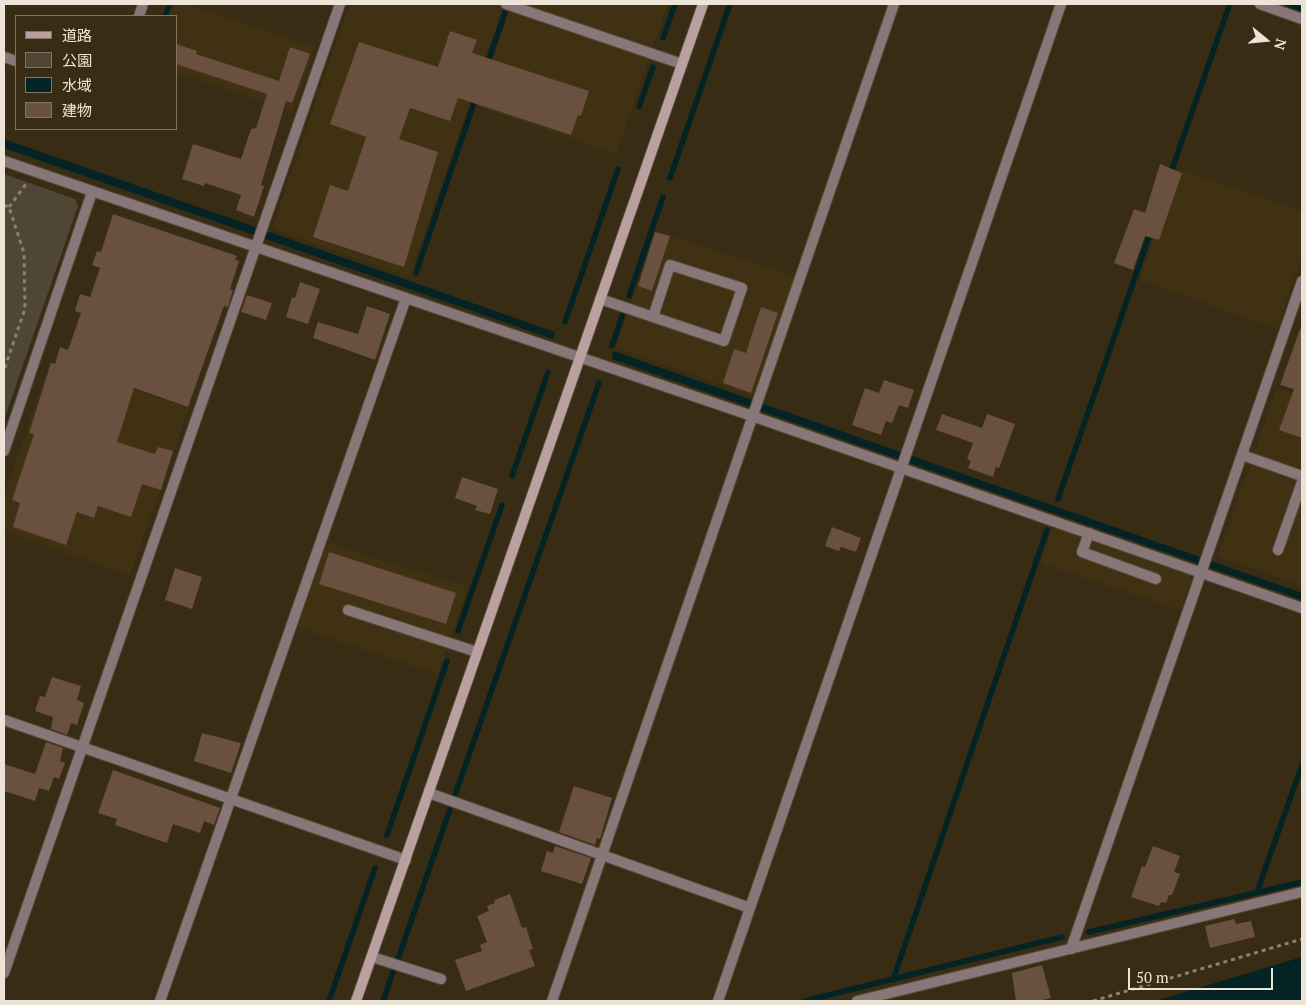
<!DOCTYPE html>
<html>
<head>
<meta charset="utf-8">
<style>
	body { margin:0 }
	#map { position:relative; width:1306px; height:1005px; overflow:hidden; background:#382c15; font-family:"PT Serif","Noto Sans JP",serif }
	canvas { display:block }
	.frame { position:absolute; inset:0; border:5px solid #ece5d7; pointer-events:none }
	.legend { position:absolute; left:15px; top:15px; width:162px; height:115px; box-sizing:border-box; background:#382c15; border:1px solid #807663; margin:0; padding:6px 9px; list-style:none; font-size:15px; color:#ece5d7 }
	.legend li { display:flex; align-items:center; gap:10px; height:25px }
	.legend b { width:25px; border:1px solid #807663 }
	.north { position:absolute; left:1241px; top:15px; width:50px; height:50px; -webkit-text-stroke:4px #382c15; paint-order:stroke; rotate:107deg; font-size:14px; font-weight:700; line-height:20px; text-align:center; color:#ece5d7 }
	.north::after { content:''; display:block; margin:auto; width:18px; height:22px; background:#ece5d7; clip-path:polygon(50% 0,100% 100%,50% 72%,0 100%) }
	.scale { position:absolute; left:1128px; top:968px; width:145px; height:22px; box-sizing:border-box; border:2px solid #ece5d7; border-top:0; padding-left:6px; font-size:15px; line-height:18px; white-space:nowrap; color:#ece5d7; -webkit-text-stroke:4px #382c15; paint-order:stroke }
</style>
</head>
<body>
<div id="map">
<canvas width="1306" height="1005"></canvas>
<div class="frame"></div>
<ul class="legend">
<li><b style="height:6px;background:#baa0a1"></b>道路</li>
<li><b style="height:14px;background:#4f4635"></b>公園</li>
<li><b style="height:14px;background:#042324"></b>水域</li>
<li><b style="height:14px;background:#6a503f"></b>建物</li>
</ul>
<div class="north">N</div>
<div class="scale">50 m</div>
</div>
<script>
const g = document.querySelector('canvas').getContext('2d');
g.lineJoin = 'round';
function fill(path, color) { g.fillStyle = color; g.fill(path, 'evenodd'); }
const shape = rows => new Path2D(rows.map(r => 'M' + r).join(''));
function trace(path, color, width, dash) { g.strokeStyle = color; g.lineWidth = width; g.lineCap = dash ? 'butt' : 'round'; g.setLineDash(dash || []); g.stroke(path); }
fill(shape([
	[172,4,188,4,315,47,293,111,176,72,176,16,168,16],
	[349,4,504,4,409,277,272,229],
	[511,4,668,4,616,154,476,106],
	[1179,169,1302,211,1302,255,1277,329,1140,280],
	[656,231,795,276,753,396,616,348],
	[50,362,189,408,130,575,4,531,4,496],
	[1277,388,1302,396,1302,586,1218,556],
	[1053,527,1189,574,1191,580,1181,610,1041,563],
	[327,543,468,587,438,674,297,627]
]), '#403113');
fill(shape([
	[4,174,75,199,78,206,4,420]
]), '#4f4635');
fill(shape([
	[4,139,555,332,553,339,4,148],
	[613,351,1302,593,1302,600,612,359],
	[1302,957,1302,1001,1155,1001]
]), '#042324');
trace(shape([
	[1288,4,1302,9],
	[165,16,170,4],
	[663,38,675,4],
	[487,65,505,13],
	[639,107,653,67],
	[1170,175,1229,6],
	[670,178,730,4],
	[416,273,476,97],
	[629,296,663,197],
	[565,322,618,169],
	[612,346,623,313],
	[512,476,548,372],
	[1058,499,1151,231],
	[458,631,502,505],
	[455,795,599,383],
	[387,835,447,661],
	[1257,892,1302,765],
	[1089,932,1302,882],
	[398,959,450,809],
	[893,980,1047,530],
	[329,1001,375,868],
	[383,1001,393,972],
	[805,1001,1062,937]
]), '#042324', 5.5);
fill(shape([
	[450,31,477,40,472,53,589,91,581,116,578,115,571,135,458,98,450,121,410,108,399,139,438,152,404,267,313,237,330,185,348,191,366,137,330,124,359,42,438,67],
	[176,44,197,51,196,54,279,81,290,47,310,54,292,103,286,101,261,185,264,186,254,217,236,210,241,195,205,183,204,186,182,179,193,144,241,159,251,129,256,128,267,94,176,64],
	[1160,164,1182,173,1159,240,1145,236,1133,270,1114,263,1134,209,1145,213],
	[113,214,237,256,235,260,239,261,230,289,233,290,228,307,224,306,188,407,134,388,117,442,155,454,158,447,173,451,161,490,142,484,131,517,98,506,94,518,77,512,66,545,13,527,20,503,12,500,34,434,29,433,51,363,55,364,60,347,68,350,81,313,75,311,80,294,90,297,100,268,92,265,97,251,101,252],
	[655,232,670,236,652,291,638,286],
	[300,282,320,289,308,324,286,317,292,297,295,298],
	[247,295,272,303,266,320,241,312],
	[367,306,390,314,375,360,313,338,318,322,358,334],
	[761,307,778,313,751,393,723,383,734,349,746,353],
	[1300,329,1302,329,1302,438,1279,430,1294,389,1280,385],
	[884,380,914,390,908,408,899,405,892,423,886,421,881,435,852,425,865,388,879,393],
	[942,414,982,428,987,414,1015,424,999,468,996,467,993,477,968,468,971,461,967,459,973,443,936,430],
	[462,477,498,489,490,514,475,510,477,506,455,498],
	[832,527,861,538,856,552,841,547,839,551,825,546],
	[329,552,456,593,446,624,319,584],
	[175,568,202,577,192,609,165,600],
	[52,677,81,686,77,700,84,703,77,725,71,723,67,735,51,729,53,717,35,711,40,696,45,697],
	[202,733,241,743,231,773,194,761],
	[46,742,63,748,60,761,65,763,59,779,54,777,49,791,39,788,35,801,4,791,4,764,35,774],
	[113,770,220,808,214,825,204,821,200,833,173,824,167,843,115,825,117,819,98,813],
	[574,786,612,798,600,839,597,838,595,845,559,832],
	[555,846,591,858,582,884,541,871,547,851,553,853],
	[1153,846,1180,856,1174,872,1180,874,1172,895,1169,895,1166,903,1161,902,1159,906,1131,897,1142,866,1145,867],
	[510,894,522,928,526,927,533,949,529,950,535,966,466,991,455,960,482,951,480,945,487,942,477,916,489,911,487,906,495,903,494,900],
	[1234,919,1236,924,1251,921,1255,937,1210,948,1205,926],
	[1042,965,1051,998,1039,1001,1016,1001,1012,973]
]), '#6a503f');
const lane = shape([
	[506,4,682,64],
	[139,16,143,4],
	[4,57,16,61],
	[600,299,724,341,742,288,670,265,653,317],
	[1242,455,1302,476],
	[1089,533,1082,552,1156,579],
	[1278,550,1302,482],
	[348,610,477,652],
	[372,957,441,979]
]);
const street = shape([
	[1260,4,1302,19],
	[4,161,752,416,1302,608],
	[4,451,92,192],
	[4,720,406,860],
	[429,793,750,908],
	[1071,949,1302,281],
	[4,973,340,4],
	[160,1001,406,298],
	[552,1001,894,4],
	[718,1001,1061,4],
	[857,1001,1302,892]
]);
const secondary = shape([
	[356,1001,703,4]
]);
trace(lane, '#554a34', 12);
trace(street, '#554a34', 12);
trace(secondary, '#554a34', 12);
trace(shape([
	[4,205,9,207,24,253,25,309,4,370],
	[9,207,26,184],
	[1093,1001,1302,939]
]), '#8b816f', 3, [4, 4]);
trace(lane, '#877778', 10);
trace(street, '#877778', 10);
trace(secondary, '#baa0a1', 10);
</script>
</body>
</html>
